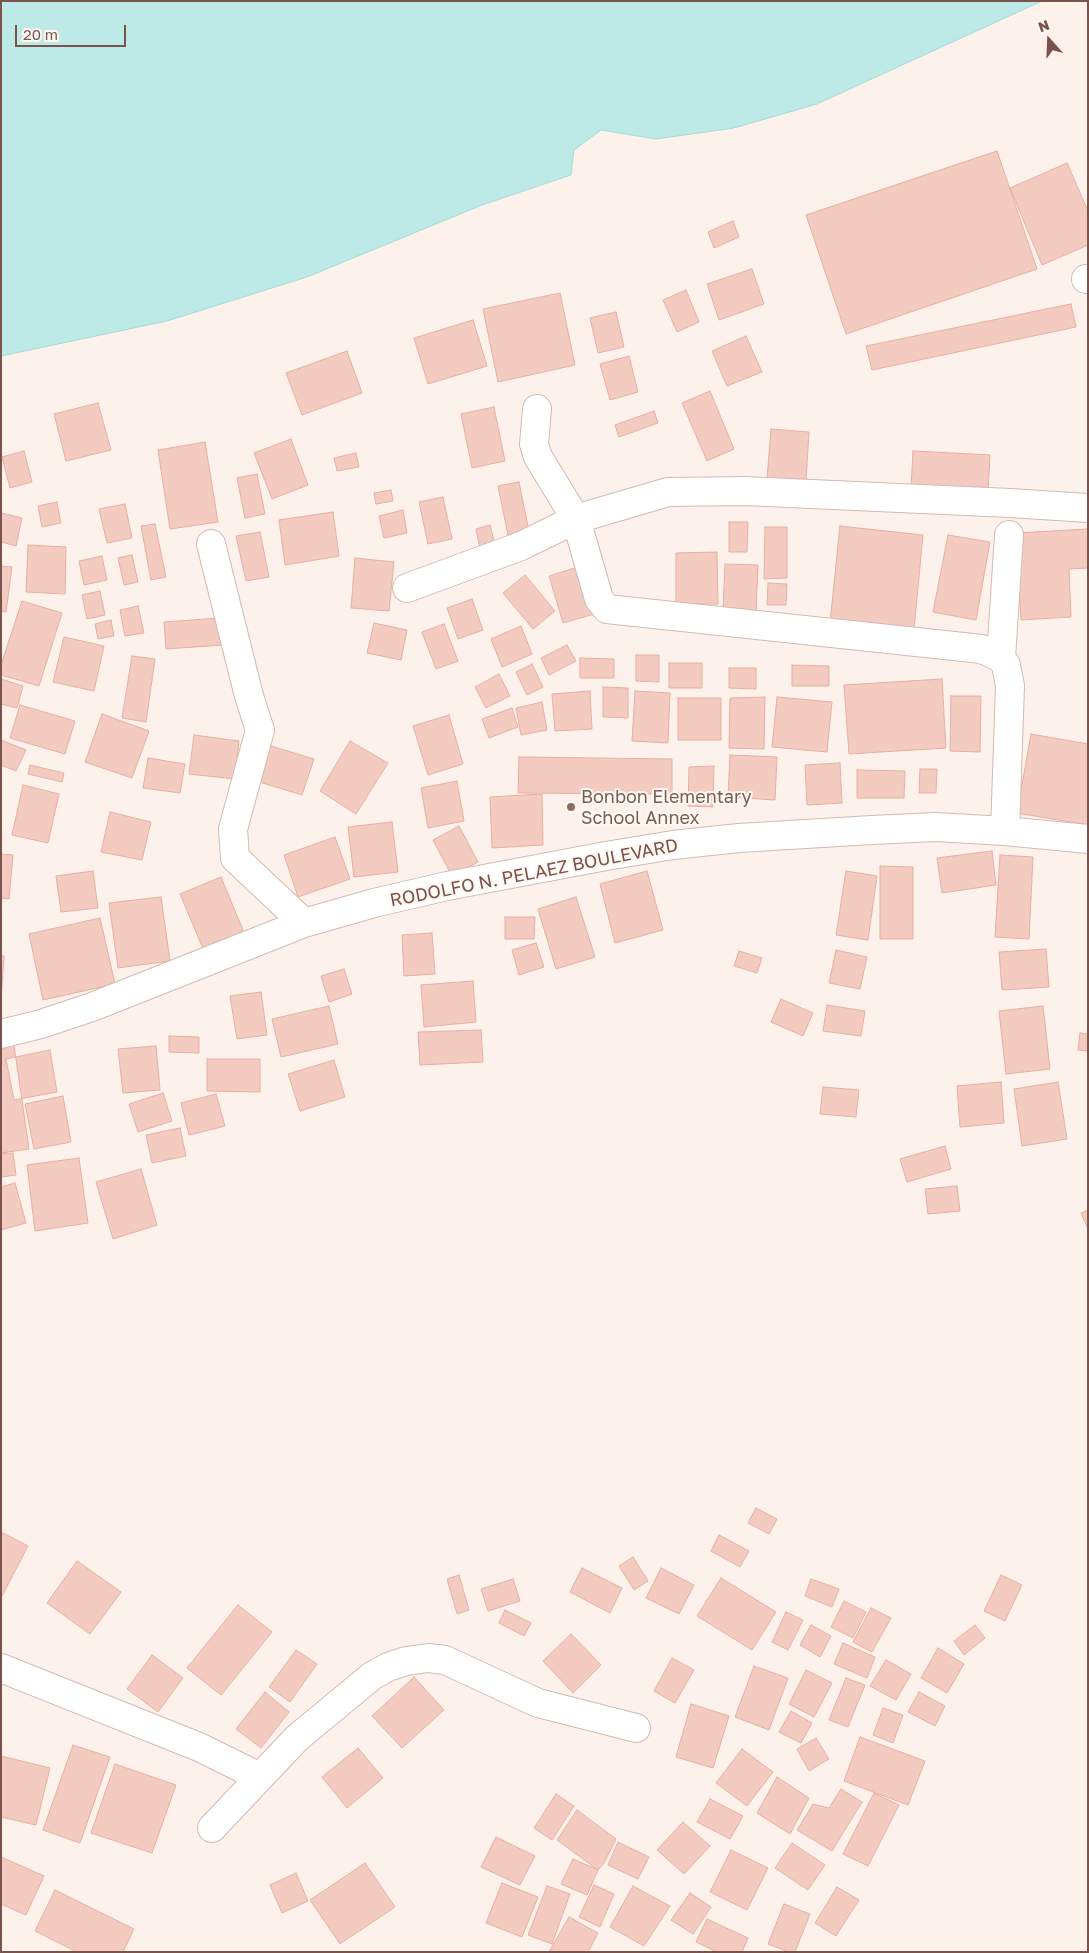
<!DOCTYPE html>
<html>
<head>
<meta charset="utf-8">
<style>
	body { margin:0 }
	#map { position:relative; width:1089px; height:1953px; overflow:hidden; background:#fdf2eb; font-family:"Golos Text",sans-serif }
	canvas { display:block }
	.frame { position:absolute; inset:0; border:2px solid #7a534c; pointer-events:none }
	.north { position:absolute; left:1024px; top:15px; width:50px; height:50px; -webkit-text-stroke:4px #fff7f2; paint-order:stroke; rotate:340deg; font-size:14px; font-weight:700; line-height:20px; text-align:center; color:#7a534c }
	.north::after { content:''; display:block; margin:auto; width:18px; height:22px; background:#7a534c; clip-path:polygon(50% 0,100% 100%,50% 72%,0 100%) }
	.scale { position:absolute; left:15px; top:25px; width:111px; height:22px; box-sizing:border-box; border:2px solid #7a534c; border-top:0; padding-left:6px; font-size:15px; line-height:18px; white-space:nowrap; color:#7a534c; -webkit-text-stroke:4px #fff7f2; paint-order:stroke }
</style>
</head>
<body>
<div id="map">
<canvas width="1089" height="1953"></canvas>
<div class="frame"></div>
<div class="north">N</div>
<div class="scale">20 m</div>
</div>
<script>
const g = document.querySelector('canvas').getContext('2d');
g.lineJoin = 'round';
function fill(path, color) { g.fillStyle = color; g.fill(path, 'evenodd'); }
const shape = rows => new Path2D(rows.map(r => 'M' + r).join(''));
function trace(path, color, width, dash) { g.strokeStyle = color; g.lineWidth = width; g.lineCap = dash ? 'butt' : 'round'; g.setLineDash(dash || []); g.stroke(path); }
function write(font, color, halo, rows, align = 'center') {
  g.font = font + ' "Golos Text",sans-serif'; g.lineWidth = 4; g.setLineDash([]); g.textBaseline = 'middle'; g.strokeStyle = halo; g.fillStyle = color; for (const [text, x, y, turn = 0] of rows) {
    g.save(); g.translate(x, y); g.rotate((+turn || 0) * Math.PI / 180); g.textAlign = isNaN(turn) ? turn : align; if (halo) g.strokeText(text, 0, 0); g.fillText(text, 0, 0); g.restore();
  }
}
const water = shape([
	[1,1,1042,1,817,104,734,128,656,139,601,130,574,150,571,175,482,205,307,277,167,321,1,356,1,1]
]);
fill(water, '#bde9e6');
trace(water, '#a3dbd8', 1);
const building = shape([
	[997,151,1037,269,846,334,806,215,997,151],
	[1067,163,1088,211,1088,245,1042,265,1010,188,1067,163],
	[733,221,739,237,714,248,708,232,733,221],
	[752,269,764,304,719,320,707,284,752,269],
	[686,290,699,322,677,332,663,300,686,290],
	[560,293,575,365,498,382,483,309,560,293],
	[1071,304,1076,327,872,370,866,346,1071,304],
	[616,312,624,347,598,353,590,318,616,312],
	[473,320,487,366,428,384,414,338,473,320],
	[746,336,762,372,727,386,712,351,746,336],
	[347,351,362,393,302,415,286,373,347,351],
	[629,356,638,392,610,400,600,364,629,356],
	[710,391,734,449,707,461,682,403,710,391],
	[98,403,111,450,66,461,54,414,98,403],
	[494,407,505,461,472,468,461,414,494,407],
	[654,411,658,423,619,437,615,425,654,411],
	[771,429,809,432,806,481,767,479,771,429],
	[291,439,308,485,272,499,254,453,291,439],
	[205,442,218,522,170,529,158,450,205,442],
	[24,451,32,482,10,488,2,457,24,451],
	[913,451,990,455,988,492,911,488,913,451],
	[356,453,359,467,337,471,334,458,356,453],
	[257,474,265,514,245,518,237,478,257,474],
	[519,482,529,531,508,535,498,486,519,482],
	[391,490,393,501,376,504,374,493,391,490],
	[443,497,452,539,428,544,419,502,443,497],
	[57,502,61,523,42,527,38,506,57,502],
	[125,504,132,538,107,543,99,509,125,504],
	[403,510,407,533,384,538,379,516,403,510],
	[333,512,339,556,285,565,279,520,333,512],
	[1,513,22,518,16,546,1,542,1,513],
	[729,522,748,522,747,552,729,552,729,522],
	[155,524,166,577,151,580,141,526,155,524],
	[490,525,495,545,480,549,476,529,490,525],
	[840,526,923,535,912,650,828,642,840,526],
	[765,527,787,527,787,578,764,579,765,527],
	[1088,529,1088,568,1069,569,1071,617,1021,620,1016,533,1088,529],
	[260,532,269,577,246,581,236,536,260,532],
	[948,535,990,542,976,620,933,612,948,535],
	[28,545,66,547,65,594,26,592,28,545],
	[717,552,718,604,676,604,676,553,717,552],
	[132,555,138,582,124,585,118,558,132,555],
	[102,556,107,580,84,585,79,561,102,556],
	[355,558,394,562,389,611,351,608,355,558],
	[725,564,758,565,756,612,723,611,725,564],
	[584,565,598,613,563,623,549,576,584,565],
	[1,566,12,567,6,612,1,611,1,566],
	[525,575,555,611,533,629,503,593,525,575],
	[768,583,787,584,786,605,767,605,768,583],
	[100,591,105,615,87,619,82,595,100,591],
	[472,599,483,630,458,639,447,608,472,599],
	[22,601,62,613,39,686,1,675,1,665,22,601],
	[138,606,144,633,125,636,120,610,138,606],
	[221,618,223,645,166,649,164,622,221,618],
	[111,620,114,636,98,639,95,624,111,620],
	[374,623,407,630,401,660,367,653,374,623],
	[444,624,458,661,436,669,422,632,444,624],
	[521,626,532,654,502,667,491,639,521,626],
	[64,637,104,646,94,691,53,682,64,637],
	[567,645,576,661,549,675,541,658,567,645],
	[636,655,659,655,659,682,636,681,636,655],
	[132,656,155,659,146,722,122,718,132,656],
	[580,658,614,659,614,678,580,678,580,658],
	[669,663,702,663,702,688,669,688,669,663],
	[532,664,543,687,527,695,516,672,532,664],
	[792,665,829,666,829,686,792,686,792,665],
	[729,668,756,668,756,689,729,688,729,668],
	[499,674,510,696,486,708,475,687,499,674],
	[1,679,23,686,17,708,1,704,1,679],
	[942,679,946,748,849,754,844,685,942,679],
	[603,687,628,688,628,718,603,717,603,687],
	[590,691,592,729,555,731,552,694,590,691],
	[635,691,670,693,668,743,632,741,635,691],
	[951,696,981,696,980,752,950,751,951,696],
	[765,697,764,749,729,748,730,698,765,697],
	[777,697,832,702,827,752,772,747,777,697],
	[678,698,721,698,721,740,678,740,678,698],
	[542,702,547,730,521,735,516,708,542,702],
	[20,705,75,721,65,754,10,738,20,705],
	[512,708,518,727,489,738,482,719,512,708],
	[102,714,149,731,132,778,85,762,102,714],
	[449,715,463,764,428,775,413,726,449,715],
	[1031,734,1088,744,1088,825,1017,813,1031,734],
	[194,735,239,741,235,779,189,774,194,735],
	[1,740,26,750,16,771,1,765,1,740],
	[350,741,388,763,356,814,320,791,350,741],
	[268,745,314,759,302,795,256,781,268,745],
	[730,755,777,757,775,800,728,797,730,755],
	[519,757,672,759,672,794,518,793,519,757],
	[148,758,185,764,180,793,143,788,148,758],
	[840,763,842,803,807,805,805,765,840,763],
	[30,765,64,773,62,782,28,774,30,765],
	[714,766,713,807,688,806,689,767,714,766],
	[920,769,937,769,936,793,919,793,920,769],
	[857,770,905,771,904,798,857,798,857,770],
	[457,781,464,821,428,828,421,788,457,781],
	[23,785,59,794,48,843,12,835,23,785],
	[542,794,543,845,492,848,490,797,542,794],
	[110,812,151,822,142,860,101,852,110,812],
	[392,822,398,872,354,877,348,827,392,822],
	[459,826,478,862,452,876,433,840,459,826],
	[335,837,350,879,298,897,284,855,335,837],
	[992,851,996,885,942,893,937,858,992,851],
	[1,854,13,855,9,899,1,898,1,854],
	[1000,855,1033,857,1029,939,995,937,1000,855],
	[880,866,913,867,913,939,880,939,880,866],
	[93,871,98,908,61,912,56,876,93,871],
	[647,871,663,930,615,943,600,884,647,871],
	[846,871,877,876,868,940,836,935,846,871],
	[221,877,245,935,204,951,180,894,221,877],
	[161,897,170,961,118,968,109,903,161,897],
	[576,897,595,957,556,969,538,909,576,897],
	[505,917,535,917,534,939,505,939,505,917],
	[100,918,115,984,43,1000,29,934,100,918],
	[432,933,435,974,404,976,402,935,432,933],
	[536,943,544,967,519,975,512,950,536,943],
	[1046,949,1049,987,1002,990,999,952,1046,949],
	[836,950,867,957,860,989,829,983,836,950],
	[739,951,762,958,757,973,734,966,739,951],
	[1,956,4,956,1,1002,1,956],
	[344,969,352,994,329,1002,321,976,344,969],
	[473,981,476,1022,424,1027,421,985,473,981],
	[261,992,267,1035,237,1039,230,996,261,992],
	[781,999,813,1013,803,1036,771,1022,781,999],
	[827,1005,865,1011,861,1036,823,1031,827,1005],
	[329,1006,338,1044,281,1057,272,1019,329,1006],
	[1043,1006,1050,1069,1006,1074,999,1011,1043,1006],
	[481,1030,483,1062,420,1065,418,1032,481,1030],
	[1080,1033,1088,1034,1088,1051,1078,1050,1080,1033],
	[169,1036,199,1037,199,1053,169,1052,169,1036],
	[14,1045,29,1149,1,1153,1,1047,14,1045],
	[156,1046,160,1090,123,1093,118,1049,156,1046],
	[50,1050,57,1092,14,1100,6,1059,50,1050],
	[207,1059,260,1059,260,1092,207,1091,207,1059],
	[334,1060,345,1097,300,1111,288,1074,334,1060],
	[1001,1082,1004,1123,960,1127,957,1086,1001,1082],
	[1058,1082,1067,1139,1022,1146,1014,1089,1058,1082],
	[823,1087,859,1090,856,1117,820,1114,823,1087],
	[163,1093,172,1121,138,1132,129,1104,163,1093],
	[216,1094,225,1126,189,1135,181,1103,216,1094],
	[63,1096,71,1142,34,1149,25,1104,63,1096],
	[180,1128,186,1156,152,1163,146,1135,180,1128],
	[945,1146,951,1169,907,1182,900,1159,945,1146],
	[13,1153,16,1175,1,1177,1,1154,13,1153],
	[79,1158,88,1223,35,1231,27,1165,79,1158],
	[141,1169,157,1225,113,1239,96,1182,141,1169],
	[15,1183,26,1223,1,1230,1,1187,15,1183],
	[957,1186,960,1211,928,1214,925,1189,957,1186],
	[1088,1210,1088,1229,1081,1213,1088,1210],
	[756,1508,777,1519,769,1534,748,1523,756,1508],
	[1,1532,28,1546,1,1598,1,1532],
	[719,1535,749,1551,740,1567,711,1551,719,1535],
	[633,1557,648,1581,634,1590,619,1566,633,1557],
	[77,1561,121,1592,90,1634,47,1603,77,1561],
	[582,1568,622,1588,610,1613,570,1592,582,1568],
	[661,1568,694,1585,679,1614,646,1598,661,1568],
	[459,1575,469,1610,457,1614,447,1579,459,1575],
	[1001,1575,1022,1585,1005,1621,984,1611,1001,1575],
	[721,1578,776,1612,752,1650,697,1616,721,1578],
	[513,1579,520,1601,488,1611,481,1589,513,1579],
	[811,1579,839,1589,832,1607,805,1596,811,1579],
	[844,1601,866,1612,853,1638,831,1627,844,1601],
	[238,1605,272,1632,221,1695,187,1668,238,1605],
	[871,1608,891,1618,872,1652,853,1642,871,1608],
	[505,1610,531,1623,524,1636,499,1623,505,1610],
	[786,1612,803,1620,788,1650,772,1642,786,1612],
	[811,1625,831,1636,820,1657,800,1645,811,1625],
	[975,1625,985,1638,964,1655,954,1641,975,1625],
	[571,1634,601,1665,573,1693,543,1661,571,1634],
	[843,1643,875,1657,867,1678,834,1664,843,1643],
	[938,1648,964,1664,947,1693,921,1678,938,1648],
	[296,1650,317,1664,290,1702,269,1687,296,1650],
	[152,1655,183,1678,158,1712,127,1689,152,1655],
	[672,1658,694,1670,675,1703,654,1691,672,1658],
	[886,1660,911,1674,896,1700,870,1686,886,1660],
	[754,1666,788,1678,769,1730,735,1717,754,1666],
	[806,1670,832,1683,814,1717,789,1704,806,1670],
	[414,1677,444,1710,402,1748,372,1716,414,1677],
	[846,1678,865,1685,848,1727,829,1720,846,1678],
	[265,1692,289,1712,261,1748,236,1729,265,1692],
	[919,1692,945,1706,935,1726,908,1712,919,1692],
	[691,1704,729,1716,713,1768,676,1757,691,1704],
	[883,1708,903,1715,893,1743,873,1735,883,1708],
	[791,1711,812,1723,801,1743,779,1732,791,1711],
	[860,1737,925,1761,908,1805,844,1781,860,1737],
	[816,1738,829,1759,809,1771,797,1749,816,1738],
	[73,1745,110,1757,80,1843,43,1830,73,1745],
	[358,1748,383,1778,347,1808,322,1777,358,1748],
	[742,1749,773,1772,747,1806,716,1783,742,1749],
	[1,1756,50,1768,36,1825,1,1817,1,1756],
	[115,1764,176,1785,152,1853,91,1833,115,1764],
	[777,1777,809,1798,790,1834,757,1813,777,1777],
	[841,1789,862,1802,832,1851,797,1830,813,1804,829,1808,841,1789],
	[874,1793,899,1805,868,1866,843,1854,874,1793],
	[556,1794,574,1806,552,1840,534,1828,556,1794],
	[710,1799,743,1816,730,1839,697,1822,710,1799],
	[577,1810,616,1839,604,1863,598,1870,557,1840,577,1810],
	[683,1822,710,1846,684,1874,657,1850,683,1822],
	[496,1837,535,1856,520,1885,481,1867,496,1837],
	[618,1842,649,1857,638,1879,608,1865,618,1842],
	[792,1843,825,1865,808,1890,775,1868,792,1843],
	[731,1850,768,1868,747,1910,710,1892,731,1850],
	[1,1857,44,1876,26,1915,1,1904,1,1857],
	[573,1859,598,1870,587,1895,561,1884,573,1859],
	[365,1863,395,1907,340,1944,310,1900,365,1863],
	[296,1873,308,1901,282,1913,270,1885,296,1873],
	[502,1883,538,1897,522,1937,486,1923,502,1883],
	[594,1885,614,1894,600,1927,579,1917,594,1885],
	[547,1886,570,1894,552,1944,528,1935,547,1886],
	[633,1886,670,1906,644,1946,610,1927,633,1886],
	[837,1887,859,1900,836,1936,815,1923,837,1887],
	[55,1890,134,1929,123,1952,77,1952,35,1931,55,1890],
	[690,1893,711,1907,693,1934,671,1920,690,1893],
	[784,1904,810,1914,795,1952,789,1952,768,1944,784,1904],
	[569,1917,598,1933,588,1952,549,1952,569,1917],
	[707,1919,748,1938,742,1952,717,1952,696,1942,707,1919]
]);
fill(building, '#f4cbc1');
trace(building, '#e7aea1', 1);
const minor = shape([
	[1086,279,1088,279],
	[537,409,534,444,538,457,576,519,599,599,607,609,982,649,1001,658,1006,665,1010,686,1005,831],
	[211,544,249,696,260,730,233,829,235,858,304,923],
	[407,588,521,546,576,519,668,492,745,491,1010,503,1088,508],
	[1001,658,1009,535],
	[1,1034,41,1024,92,1007,304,923,374,903,447,886,606,856,673,845,739,838,872,830,935,827,1005,831,1088,839],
	[1,1668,199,1747,260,1777],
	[212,1828,297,1738,372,1676,388,1667,406,1661,428,1658,445,1660,538,1703,636,1728]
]);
trace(minor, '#d3bab2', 30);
trace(minor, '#fff', 28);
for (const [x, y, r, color] of [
	[571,807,5,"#8d6e63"]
]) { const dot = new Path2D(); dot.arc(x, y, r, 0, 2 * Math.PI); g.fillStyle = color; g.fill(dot); trace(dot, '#fff7f2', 2); }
write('18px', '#785e54', '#fff7f2', [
	["Bonbon Elementary",581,797],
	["School Annex",581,818]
], 'left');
write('18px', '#7a534c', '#fff7f2', [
	["RODOLFO N. PELAEZ BOULEVARD",534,873,-11]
]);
</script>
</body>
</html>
